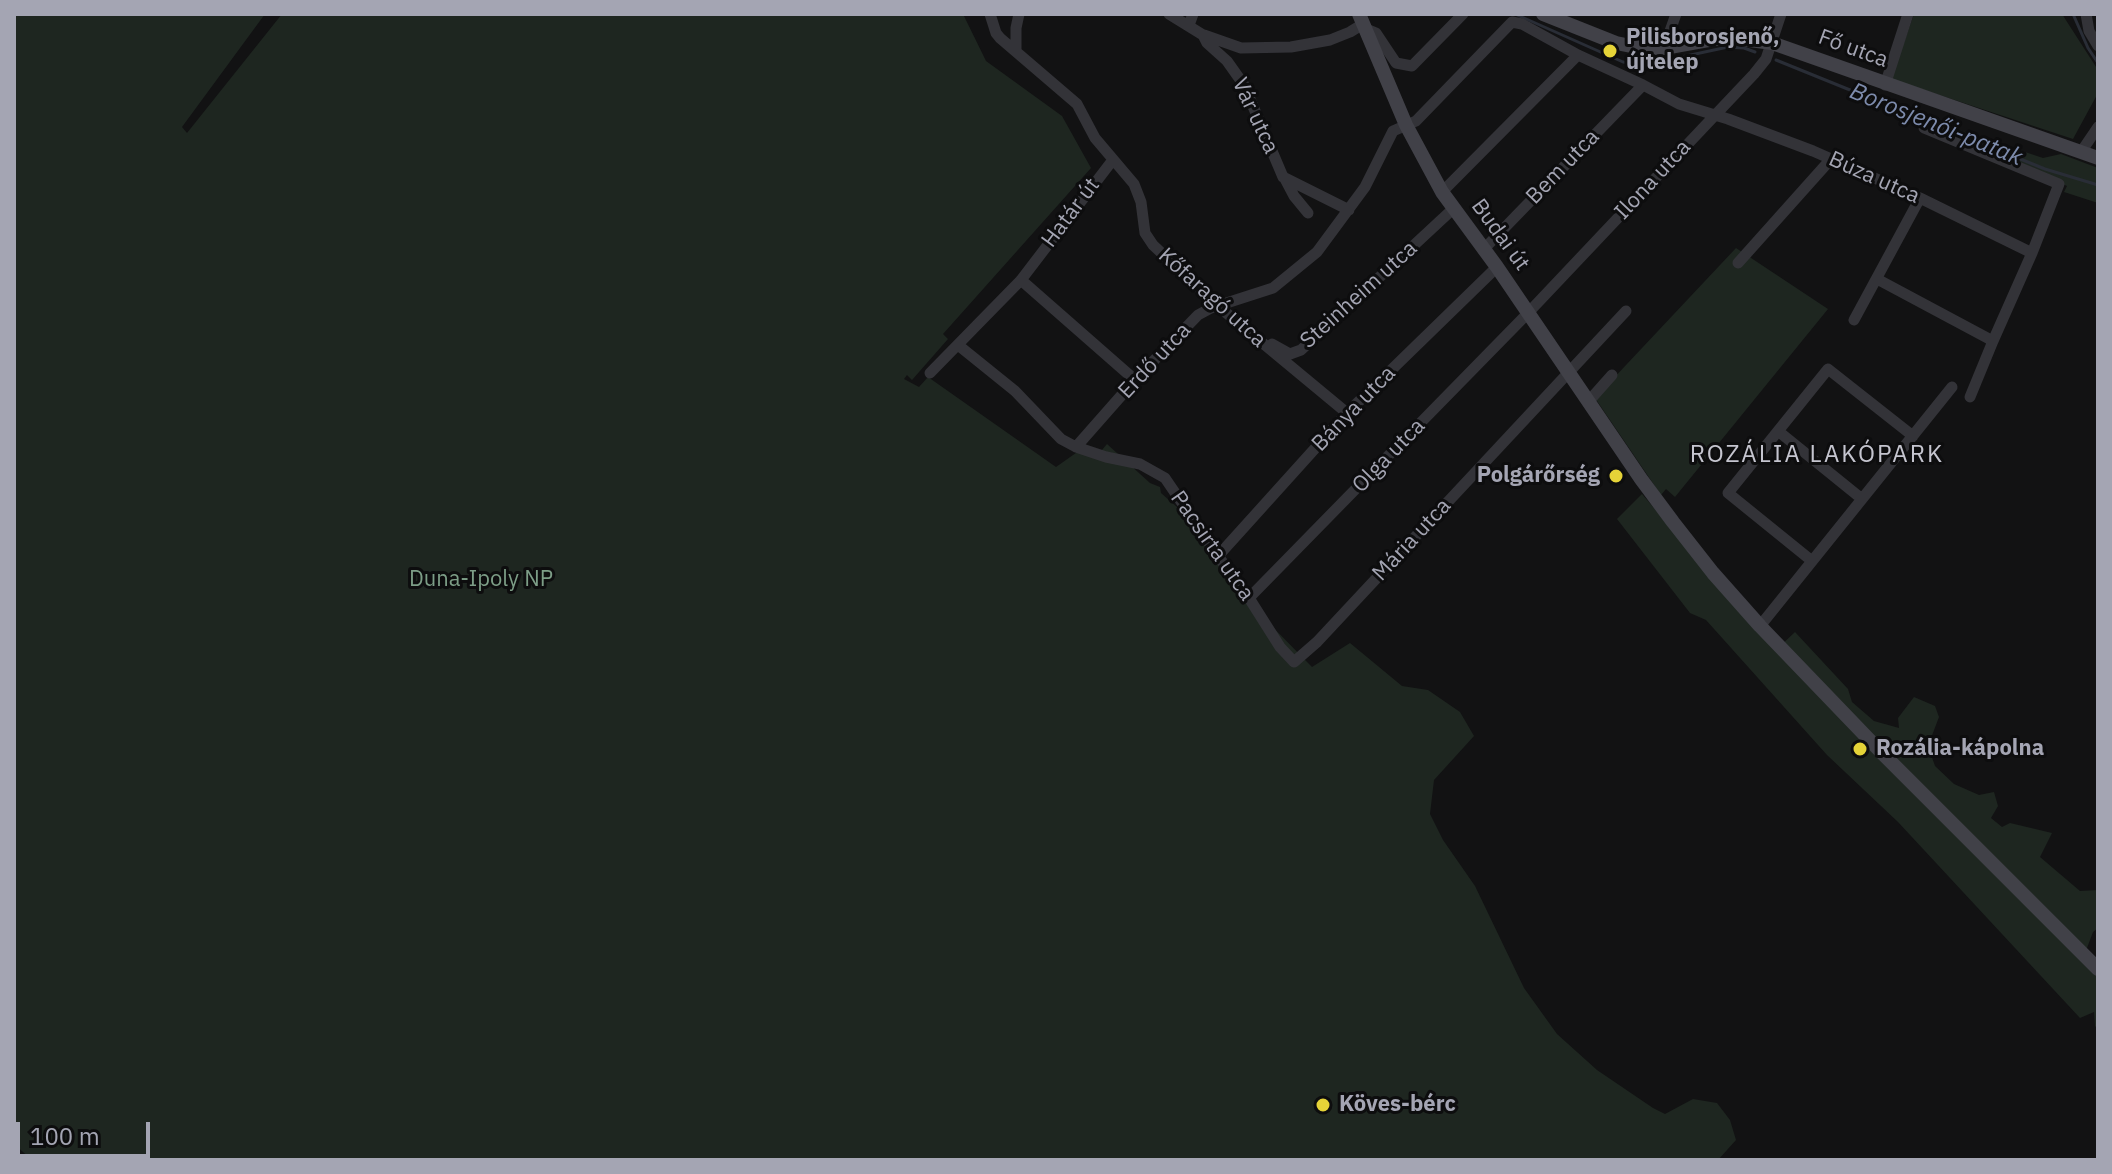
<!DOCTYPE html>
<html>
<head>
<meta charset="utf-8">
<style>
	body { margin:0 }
	#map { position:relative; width:2112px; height:1174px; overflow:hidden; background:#121213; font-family:"IBM Plex Sans",sans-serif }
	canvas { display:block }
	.frame { position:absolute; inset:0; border:16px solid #a4a5b3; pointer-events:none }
	.scale { position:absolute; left:16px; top:1122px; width:134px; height:36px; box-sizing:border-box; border:4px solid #a4a5b3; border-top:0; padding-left:10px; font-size:24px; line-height:28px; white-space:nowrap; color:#a4a5b3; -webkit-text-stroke:6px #0d0d0e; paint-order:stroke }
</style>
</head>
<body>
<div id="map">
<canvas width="2112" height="1174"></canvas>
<div class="frame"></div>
<div class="scale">100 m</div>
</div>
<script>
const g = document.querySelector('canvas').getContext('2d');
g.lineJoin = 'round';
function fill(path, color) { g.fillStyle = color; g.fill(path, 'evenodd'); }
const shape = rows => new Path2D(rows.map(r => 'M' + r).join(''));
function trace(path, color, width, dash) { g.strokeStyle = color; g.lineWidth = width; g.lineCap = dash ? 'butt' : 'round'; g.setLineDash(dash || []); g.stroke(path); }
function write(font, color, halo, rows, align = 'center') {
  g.font = font + ' "IBM Plex Sans",sans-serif'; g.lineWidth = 6; g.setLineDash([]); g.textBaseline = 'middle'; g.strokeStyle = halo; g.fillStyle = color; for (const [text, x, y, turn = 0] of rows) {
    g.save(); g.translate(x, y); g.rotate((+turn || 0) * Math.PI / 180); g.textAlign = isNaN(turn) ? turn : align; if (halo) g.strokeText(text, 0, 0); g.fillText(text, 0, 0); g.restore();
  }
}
fill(shape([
	[14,14,265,14,182,127,187,133,282,14,963,14,986,61,1062,116,1091,168,943,334,948,339,912,380,907,375,904,379,919,387,928,377,1056,467,1083,448,1096,457,1107,444,1150,483,1160,487,1161,493,1186,515,1255,609,1312,667,1350,643,1402,686,1428,690,1460,712,1474,736,1434,780,1430,814,1443,840,1475,886,1524,988,1557,1034,1597,1070,1653,1108,1665,1114,1693,1099,1717,1103,1730,1120,1736,1140,1718,1160,32,1160,14,1144],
	[1914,14,2062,14,2098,70,2098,93,2073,139,1891,79],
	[1915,115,2043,158,2061,154,2098,168,2098,203,2064,192,2067,186,1914,121],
	[1736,248,1828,309,1675,497,1666,489,1661,495,1595,398],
	[1642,494,1776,650,1795,632,1848,689,1852,702,1874,721,1899,728,1898,718,1914,697,1935,706,1939,717,1928,746,1935,766,1954,784,1979,795,1994,792,1998,806,1991,818,2002,827,2010,823,2052,833,2040,857,2080,891,2098,890,2098,928,2093,932,2084,956,2098,973,2098,1029,2095,1026,2094,1012,2080,1018,1898,822,1827,755,1706,620,1690,613,1617,519]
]), '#1e2620');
trace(shape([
	[1515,14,1623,62,1644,65,1728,47,1744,48,1755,52],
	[2073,14,2088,48,2098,63],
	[1776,60,2045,169,2098,185]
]), '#292d36', 3);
trace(shape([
	[990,14,996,33,1000,38,1077,104,1095,138,1134,184,1141,202,1145,233,1153,245,1218,306,1347,413],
	[1169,14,1203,35,1207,43,1227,61,1244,85,1283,177,1349,210],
	[2086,14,2089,31,2098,46],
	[1189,25,1193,14],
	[1364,28,1376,33,1396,63,1412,66,1463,14],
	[1204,35,1241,48,1291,47,1330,40,1350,32,1363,24],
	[1664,48,1676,14],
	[1016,51,1016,28,1019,14],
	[1885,85,1908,14],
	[2081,152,2098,127],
	[1284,177,1294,196,1308,213],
	[1442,192,1578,55],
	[1483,250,1643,85],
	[1738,263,1831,159],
	[1877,279,1993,341,1970,397],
	[1021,280,1135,380],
	[1854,320,1920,198],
	[1993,341,2032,253],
	[1272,344,1290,354,1301,350,1454,208],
	[958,345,1015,391,1061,439,1076,447,1106,457,1140,464,1165,478,1218,556,1249,598,1280,647,1294,662,1317,642,1626,311],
	[930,373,1021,280,1112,161],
	[1588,402,1612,375],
	[1778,431,1862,499],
	[1076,447,1135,380,1198,315,1211,308,1273,288,1317,252,1365,187,1393,131,1416,121,1512,22,1522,24,1578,55,1643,85,1679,104,1728,119,1813,151,1920,198,2032,253,2059,184,1924,128],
	[1218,556,1347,413,1497,267],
	[1812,561,1728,493,1828,369,1913,436],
	[1249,598,1528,313,1754,74,1766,59,1781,14],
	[1760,626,1952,387]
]), '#333338', 11);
trace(shape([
	[1359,14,1406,125,1442,192,1497,267,1641,479,1673,522,1713,573,1760,626,1882,753,2098,969],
	[1543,14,1616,43,1641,48,1664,48,1714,39,1735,38,1772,43,2098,158]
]), '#414148', 14);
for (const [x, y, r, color] of [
	[1610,51,8,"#e5d338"],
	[1616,476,8,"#e5d338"],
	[1860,749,8,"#e5d338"],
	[1323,1105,8,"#e5d338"]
]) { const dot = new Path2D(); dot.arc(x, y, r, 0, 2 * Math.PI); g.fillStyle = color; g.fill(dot); trace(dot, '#0d0d0e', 3); }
write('bold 22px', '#a4a5b3', '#0d0d0e', [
	["Pilisborosjenő,",1626,38],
	["újtelep",1626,63],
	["Polgárőrség",1600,476,"right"],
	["Rozália-kápolna",1876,749],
	["Köves-bérc",1339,1105]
], 'left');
write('22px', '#a4a5b3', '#0d0d0e', [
	["Fő utca",1853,49,20],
	["Vár utca",1255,116,65],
	["Bem utca",1563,167,-46],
	["Búza utca",1874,178,24],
	["Ilona utca",1653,180,-47],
	["Határ út",1071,213,-53],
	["Budai út",1500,235,54],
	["Steinheim utca",1359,295,-42],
	["Kőfaragó utca",1212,298,42],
	["Erdő utca",1155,361,-47],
	["Bánya utca",1354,409,-46],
	["Olga utca",1389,456,-46],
	["Mária utca",1412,540,-47],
	["Pacsirta utca",1212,546,55]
]);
write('22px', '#7c9d86', '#0d0d0e', [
	["Duna-Ipoly NP",481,580]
]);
write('italic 24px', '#7d8bac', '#0d0d0e', [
	["Borosjenői-patak",1936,125,22]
]);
g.letterSpacing = '2px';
write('24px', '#c5c5cf', '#0d0d0e', [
	["ROZÁLIA LAKÓPARK",1817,455]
]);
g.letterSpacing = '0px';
</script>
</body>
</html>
